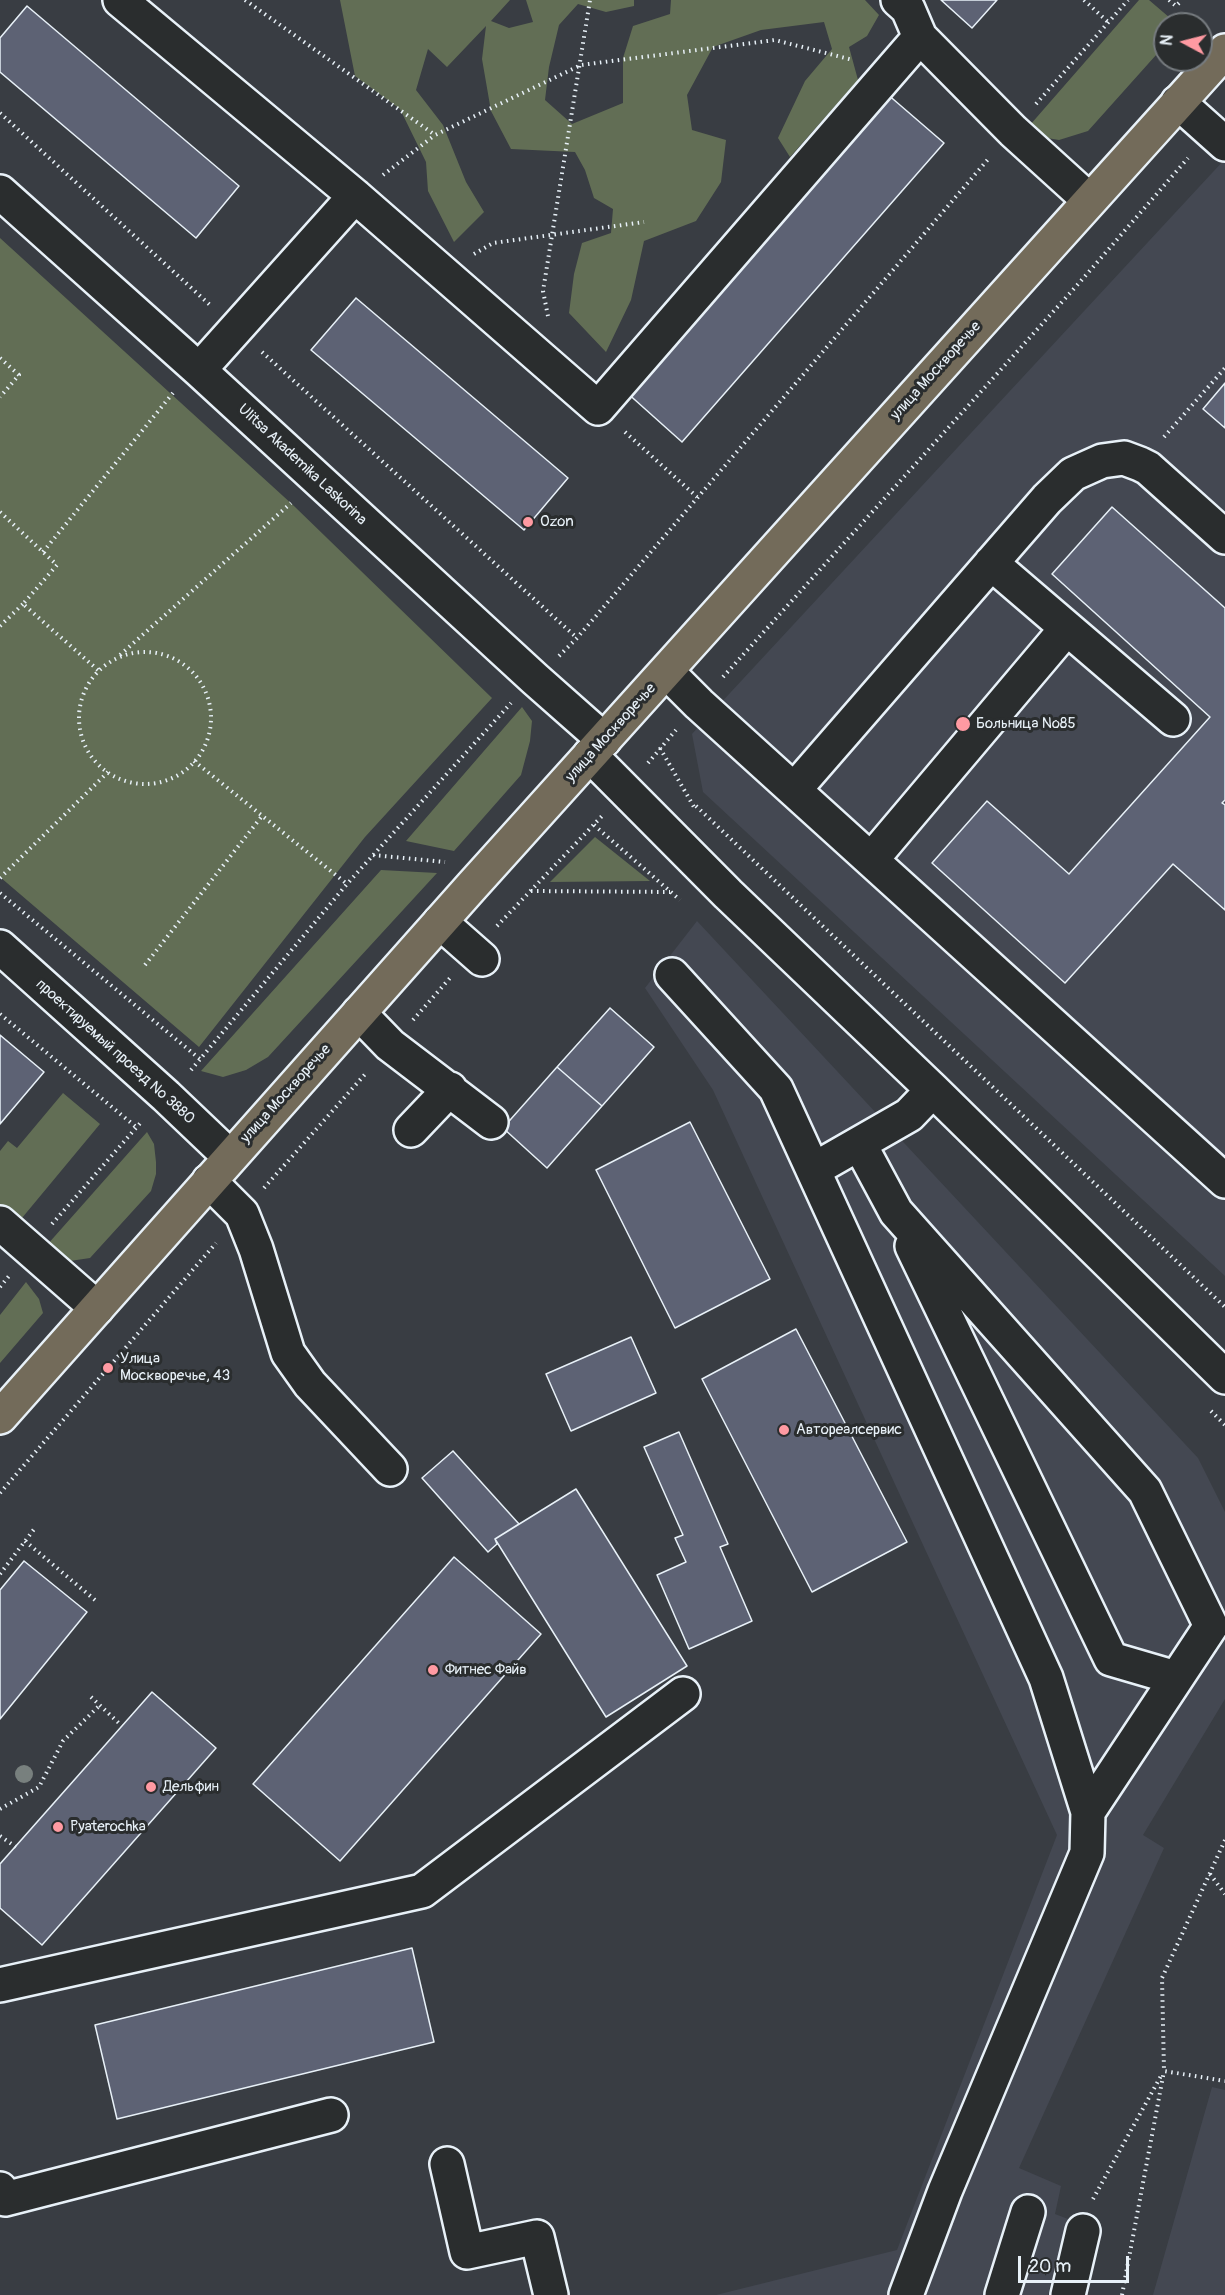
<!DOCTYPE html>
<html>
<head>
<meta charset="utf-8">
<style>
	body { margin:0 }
	#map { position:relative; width:1225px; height:2295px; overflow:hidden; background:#393d43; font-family:Pangolin,sans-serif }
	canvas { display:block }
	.north { position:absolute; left:1153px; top:12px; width:60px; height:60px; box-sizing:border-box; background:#2a2d2e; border:2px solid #767b7f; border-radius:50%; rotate:277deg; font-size:16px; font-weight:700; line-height:24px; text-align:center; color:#e8f1f8 }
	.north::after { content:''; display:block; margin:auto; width:21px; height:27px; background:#ff9aa2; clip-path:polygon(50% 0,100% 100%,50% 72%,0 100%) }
	.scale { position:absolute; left:1018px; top:2256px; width:111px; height:27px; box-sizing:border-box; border:3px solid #e8f1f8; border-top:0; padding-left:8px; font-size:18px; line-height:21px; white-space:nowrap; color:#e8f1f8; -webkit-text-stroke:4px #2a2d2e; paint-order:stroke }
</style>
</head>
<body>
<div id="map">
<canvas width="1225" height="2295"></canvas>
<div class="north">N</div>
<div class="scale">20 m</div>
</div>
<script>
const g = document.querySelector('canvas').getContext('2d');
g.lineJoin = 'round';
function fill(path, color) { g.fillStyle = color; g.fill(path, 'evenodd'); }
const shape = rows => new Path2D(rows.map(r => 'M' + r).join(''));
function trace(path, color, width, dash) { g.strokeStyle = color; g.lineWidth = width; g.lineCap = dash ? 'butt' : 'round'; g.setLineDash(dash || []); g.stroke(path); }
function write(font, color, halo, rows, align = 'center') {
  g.font = font + ' Pangolin,sans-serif'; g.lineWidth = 6; g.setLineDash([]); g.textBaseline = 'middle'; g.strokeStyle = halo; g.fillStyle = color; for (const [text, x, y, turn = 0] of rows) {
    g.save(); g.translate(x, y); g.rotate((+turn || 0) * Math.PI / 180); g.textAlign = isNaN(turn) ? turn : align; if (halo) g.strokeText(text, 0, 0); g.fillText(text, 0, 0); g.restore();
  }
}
fill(shape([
	[1225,159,1225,1276,703,792,692,734],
	[697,921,1198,1458,1225,1512,1225,1699,1143,1835,1164,1848,1019,2168,1061,2186,1055,2214,1068,2219,1048,2295,716,2295,897,2250,1057,1835,713,1090,645,988],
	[1212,2087,1225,2090,1225,2295,1153,2295]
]), '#444852');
fill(shape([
	[340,0,510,0,491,21,509,28,533,22,526,0,634,0,634,6,606,12,578,4,559,25,549,67,545,100,572,124,623,103,623,58,633,26,670,14,671,0,865,0,879,15,867,36,849,47,858,80,790,157,778,138,805,81,832,49,824,22,761,30,713,47,687,95,692,130,726,140,721,182,696,221,644,241,631,300,606,352,569,313,574,274,582,243,611,233,613,209,594,198,585,170,575,152,511,149,491,111,482,59,486,26,447,67,428,49,416,90,443,125,466,182,484,212,454,242,428,191,426,162,400,109,355,76],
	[1139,0,1149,0,1177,24,1165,24,1165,45,1088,131,1059,140,1041,137,1030,125],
	[0,238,294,506,492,698,365,837,199,1047,0,877],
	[522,707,532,721,530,741,521,775,454,851,406,841],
	[595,837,650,881,550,882],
	[381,870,437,873,268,1057,246,1070,223,1077,201,1071],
	[63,1093,100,1124,17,1224,0,1209,0,1151,8,1141,17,1148],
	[147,1132,154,1144,156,1162,156,1174,151,1191,90,1258,70,1261,57,1254,47,1245],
	[26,1282,39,1299,43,1313,0,1363,0,1315]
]), '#626e55');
const building = shape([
	[941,0,997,0,972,28,941,0],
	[27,6,239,186,196,238,0,72,0,38,27,6],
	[886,93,944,143,682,442,625,391,886,93],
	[356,298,568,478,524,530,311,350,356,298],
	[1225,383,1225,428,1203,409,1225,383],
	[1112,507,1225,608,1225,800,1222,803,1225,805,1225,910,1173,864,1065,983,932,863,987,801,1069,874,1210,717,1052,574,1112,507],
	[610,1008,654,1047,602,1106,557,1067,610,1008],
	[0,1035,44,1072,0,1124,0,1035],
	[557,1067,602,1106,547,1168,503,1128,557,1067],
	[690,1122,770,1279,675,1328,596,1170,690,1122],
	[796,1329,907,1542,812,1592,702,1379,796,1329],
	[631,1337,656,1393,571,1431,546,1374,631,1337],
	[679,1432,728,1544,720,1547,752,1621,689,1649,657,1575,686,1562,675,1538,683,1535,644,1447,679,1432],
	[453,1451,519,1524,495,1539,497,1544,488,1552,422,1478,453,1451],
	[576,1489,687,1666,606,1717,495,1539,576,1489],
	[454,1557,541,1634,340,1861,253,1784,454,1557],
	[24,1561,87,1612,0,1719,0,1590,24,1561],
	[152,1692,216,1748,42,1945,0,1908,0,1864,152,1692],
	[412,1948,434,2042,117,2119,95,2025,412,1948]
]);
fill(building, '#5d6274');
trace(building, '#e8f1f8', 1.5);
const minor = shape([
	[120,0,355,196,598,408,920,37],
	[898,0,908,9,920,37,1013,131,1089,200],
	[1178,102,1225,144],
	[0,192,199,370,535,679,604,740],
	[199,370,355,196],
	[991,563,1173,719],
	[667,672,699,704,1225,1181],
	[590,755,728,894,933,1090,1225,1377],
	[794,790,1047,499,1073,474,1102,461,1124,458,1140,464,1148,468,1225,537],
	[871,860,1067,628],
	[440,922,482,959],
	[0,947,166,1096,230,1157],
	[672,975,776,1089,1046,1678,1088,1812,1087,1853,945,2191,906,2295],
	[359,1013,390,1045,491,1122],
	[411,1130,450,1089],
	[860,1145,896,1212,1145,1491,1211,1626,1088,1812],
	[813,1170,909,1115,933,1090],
	[209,1181,242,1214,256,1249,288,1353,310,1384,390,1469],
	[0,1223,97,1308],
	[912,1246,1111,1659,1176,1678],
	[0,1985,422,1891,683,1694],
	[447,2164,467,2252,537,2237,551,2295],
	[0,2189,5,2199,331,2115],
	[1002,2295,1028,2212],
	[1068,2295,1083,2231]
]);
const major = shape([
	[0,1417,472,886,1225,51]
]);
trace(minor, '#e8f1f8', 38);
trace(major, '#e8f1f8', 38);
trace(shape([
	[245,0,435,135,581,65,775,40,853,60],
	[1084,0,1108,22],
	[1169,0,1176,6,1182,0],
	[1036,104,1128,0],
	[0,113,210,305],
	[383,175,435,135],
	[474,254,493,243,644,222],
	[548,316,543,291,590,0],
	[262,352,577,638],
	[0,358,19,375,0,397],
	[625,432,697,497],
	[1164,437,1225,368],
	[0,512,57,565,23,604,99,671],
	[43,552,173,393],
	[0,626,23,604],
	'79 718a66 66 0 1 1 132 0a66 66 0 1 1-132 0Z',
	[120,655,291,503],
	[559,656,577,638,990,157],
	[723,677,1080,282,1188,158],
	[660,748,694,807],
	[194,761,347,884],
	[648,763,676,730],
	[696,806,1225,1307],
	[594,825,680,900],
	[373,855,445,862],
	[0,878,108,772],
	[531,891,670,892],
	[0,893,201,1060],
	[497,926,602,816],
	[145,965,262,816],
	[0,1014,136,1127],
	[413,1020,450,978],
	[191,1070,347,884,511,703],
	[264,1188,367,1072],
	[52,1224,142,1121],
	[0,1287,9,1276],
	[1211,1411,1225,1425],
	[0,1493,216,1243],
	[25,1541,95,1600],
	[0,1574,35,1528],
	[91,1697,122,1726],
	[0,1809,39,1787,63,1741,100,1705],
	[0,1836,16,1847],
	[1225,1840,1162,1978,1164,2071,1225,2081],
	[1210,1874,1225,1894],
	[1093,2199,1162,2074],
	[1122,2295,1164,2071]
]), '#e8f1f8', 4, [1.5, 4.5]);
trace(minor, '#2a2d2e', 33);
trace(major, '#736b5a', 33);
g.fillStyle = '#78807e';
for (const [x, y] of [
	[24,1774]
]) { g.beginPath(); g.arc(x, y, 9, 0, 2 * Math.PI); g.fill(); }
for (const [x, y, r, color] of [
	[528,522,6,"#ff9aa2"],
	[963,724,8,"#ff9aa2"],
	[108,1368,6,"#ff9aa2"],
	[784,1430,6,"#ff9aa2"],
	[433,1670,6,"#ff9aa2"],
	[151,1787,6,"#ff9aa2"],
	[58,1827,6,"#ff9aa2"]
]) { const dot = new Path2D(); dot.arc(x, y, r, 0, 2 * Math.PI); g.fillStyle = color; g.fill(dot); trace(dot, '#2a2d2e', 2); }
write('15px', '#e8f1f8', '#2a2d2e', [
	["улица Москворечье",936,371,-48],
	["Ulitsa Akademika Laskorina",302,465,43],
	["улица Москворечье",611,733,-48],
	["проектируемый проезд № 3880",115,1052,42],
	["улица Москворечье",286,1094,-48]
]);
write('15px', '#e8f1f8', '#2a2d2e', [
	["Ozon",540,522],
	["Больница №85",976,724],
	["Улица",120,1359],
	["Москворечье, 43",120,1376],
	["Автореалсервис",796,1430],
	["Фитнес Файв",445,1670],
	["Дельфин",163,1787],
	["Pyaterochka",70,1827]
], 'left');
</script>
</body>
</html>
